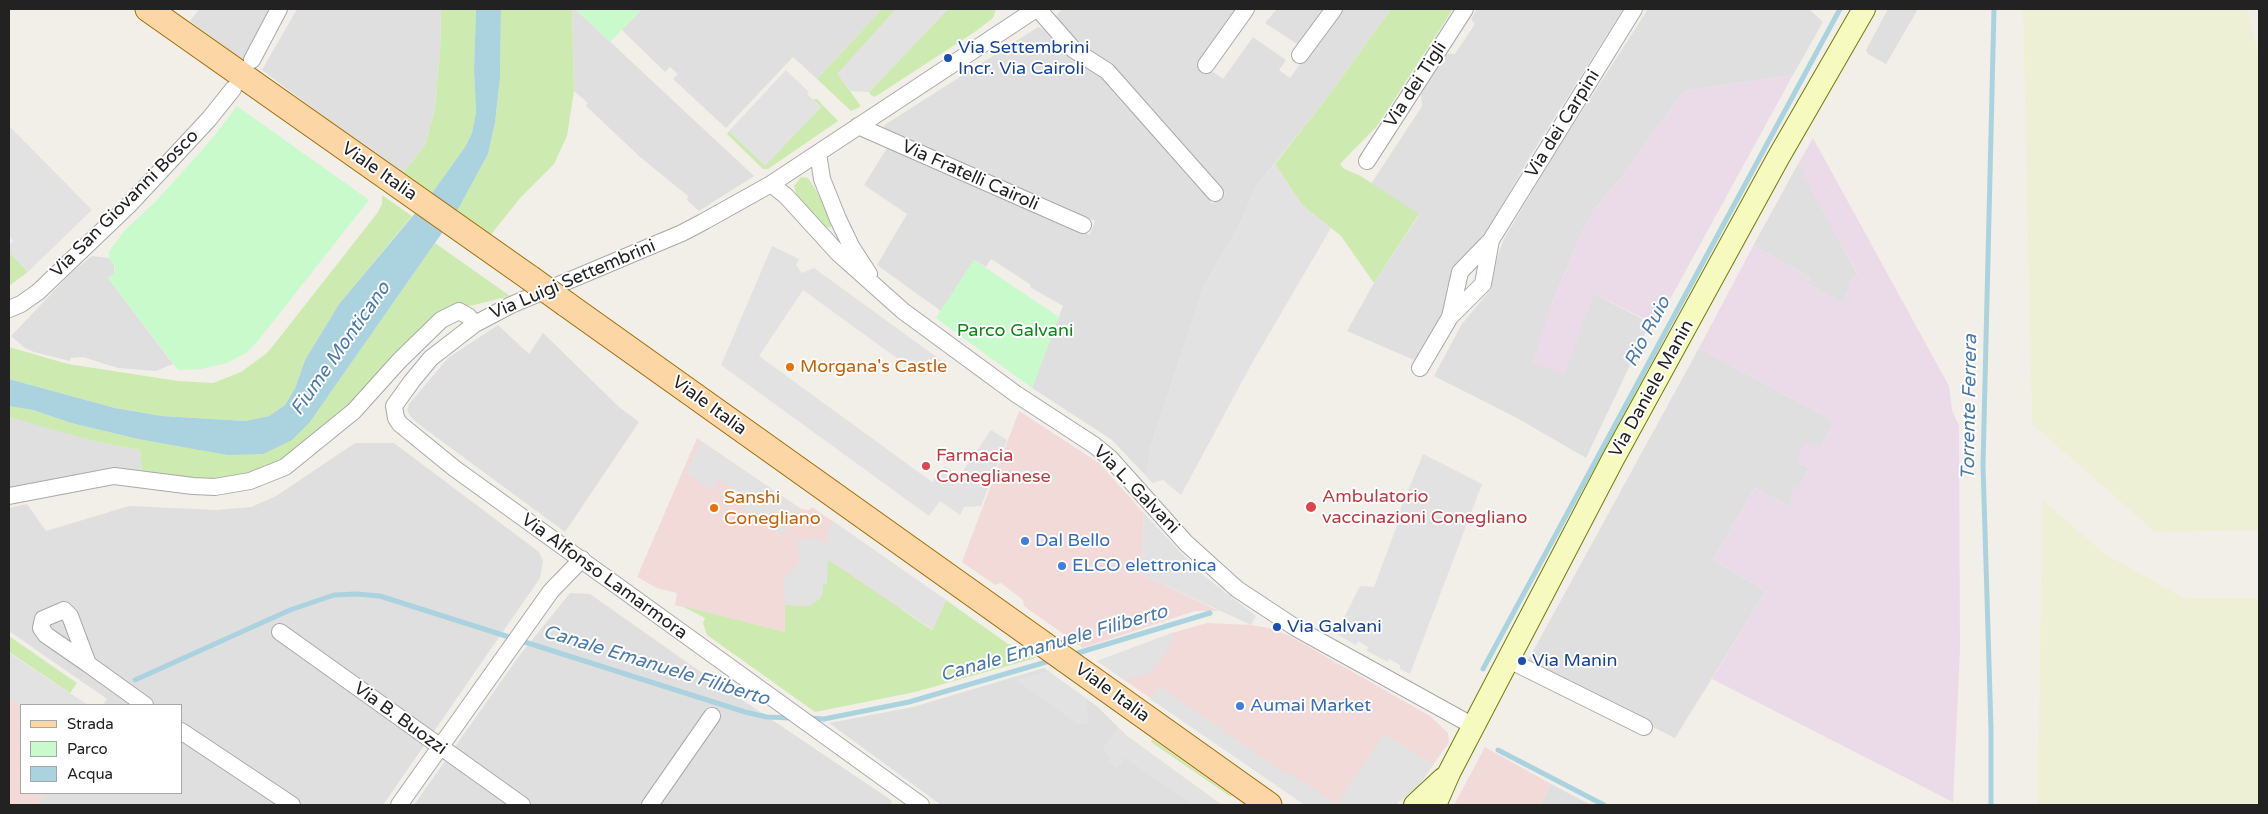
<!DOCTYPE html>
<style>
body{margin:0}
#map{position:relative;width:2268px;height:814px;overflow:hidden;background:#f2efe9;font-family:"Varela Round",sans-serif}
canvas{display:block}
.frame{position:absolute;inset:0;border:10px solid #222;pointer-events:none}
.legend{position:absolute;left:20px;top:704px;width:162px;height:90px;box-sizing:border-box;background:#fff;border:1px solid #a7a7a7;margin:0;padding:6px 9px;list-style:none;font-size:15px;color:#222}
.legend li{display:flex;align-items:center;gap:10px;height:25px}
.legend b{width:25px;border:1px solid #a7a7a7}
</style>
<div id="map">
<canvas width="2268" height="814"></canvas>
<div class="frame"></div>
<ul class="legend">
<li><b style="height:6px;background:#fcd6a4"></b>Strada</li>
<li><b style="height:14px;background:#c8facc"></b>Parco</li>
<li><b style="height:14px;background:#aad3df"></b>Acqua</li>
</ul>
</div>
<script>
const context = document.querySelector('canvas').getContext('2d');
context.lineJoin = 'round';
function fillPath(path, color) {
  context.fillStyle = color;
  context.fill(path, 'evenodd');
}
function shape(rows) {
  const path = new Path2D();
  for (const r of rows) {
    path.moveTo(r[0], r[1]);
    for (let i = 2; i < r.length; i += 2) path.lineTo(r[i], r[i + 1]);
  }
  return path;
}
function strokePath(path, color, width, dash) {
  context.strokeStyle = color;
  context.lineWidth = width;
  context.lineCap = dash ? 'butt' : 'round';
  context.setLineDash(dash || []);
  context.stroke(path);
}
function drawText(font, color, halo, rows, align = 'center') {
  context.font = font + ' "Varela Round",sans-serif';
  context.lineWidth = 4;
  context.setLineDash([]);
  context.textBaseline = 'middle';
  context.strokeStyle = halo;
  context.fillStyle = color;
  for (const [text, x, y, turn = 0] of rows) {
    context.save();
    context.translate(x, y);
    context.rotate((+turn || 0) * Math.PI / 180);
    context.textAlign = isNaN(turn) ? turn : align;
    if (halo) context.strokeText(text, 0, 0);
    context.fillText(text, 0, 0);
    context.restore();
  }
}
fillPath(shape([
 [199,9,271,9,243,60,190,21],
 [297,9,441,9,440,54,435,108,425,145,401,175,262,70],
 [572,9,575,9,754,176,699,211,687,200,688,196,640,157,586,106,588,103,574,91],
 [642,9,882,9,817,79,793,57,726,128,673,79,678,74,670,67,665,72,622,30],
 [1062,9,1237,9,1199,62,1223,79,1253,37,1286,60,1279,70,1290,78,1340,9,1391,9,1329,95,1256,187,1241,222,1204,286,1150,449,1147,477,1112,440,1032,388,1063,306,1030,287,1031,285,991,259,986,267,974,260,941,311,877,265,907,214,864,185,887,148,893,148,1090,235,1095,221,889,132,883,126,1038,27,1043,29,1071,58,1101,75,1208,196,1212,204,1225,193,1110,64,1076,42,1056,20,1057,14],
 [1277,9,1327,9,1300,46,1265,23],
 [1477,9,1623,9,1528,160,1478,247,1444,313,1414,360,1347,331,1374,283,1419,215,1371,184,1422,106,1421,94,1447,54,1455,54,1475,24,1471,19],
 [1648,9,1809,9,1823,22,1793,75,1684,91,1621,178,1595,208,1580,237,1552,304,1586,313,1593,293,1650,323,1586,458,1517,418,1434,376,1462,324,1491,289,1495,263,1504,239,1552,158],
 [1888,9,1918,9,1886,64,1868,54,1866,50],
 [1798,164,1808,170,1803,173,1859,277,1852,277,1844,304,1807,283,1810,277,1753,246],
 [92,256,109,258,114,264,114,273,108,278,173,364,156,371,118,368,83,357,71,358,70,361,34,352,25,348,11,336,71,273],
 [498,325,529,354,543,333,619,407,639,422,565,532,417,423,410,416,407,410,409,404,448,358],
 [1699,348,1834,421,1799,487,1794,487,1790,507,1755,488,1713,560,1766,591,1675,738,1526,664],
 [9,417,35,423,97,442,140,450,142,475,108,468,9,489],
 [355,443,394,443,539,552,543,561,540,578,383,805,37,805,45,793,181,793,181,705,103,705,107,699,9,631,9,508,27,504,46,531,129,506,217,510,251,507,276,496],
 [570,593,590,594,698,670,891,800,892,805,414,805,519,656],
 [1044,668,1098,707,1127,736,1222,805,941,805,829,723,913,707],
 [1551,784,1591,805,1540,805]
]), '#e0dfdf');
fillPath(shape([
 [1019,411,1099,463,1144,513,1141,574,1219,611,1195,611,1083,648,1024,606,1023,600,1001,583,995,585,962,562],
 [697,438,801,509,809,510,812,507,946,600,785,632,675,605,677,593,657,588,637,577],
 [1207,623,1251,625,1269,628,1288,635,1430,716,1448,733,1449,742,1419,785,1395,805,1305,805,1097,661,1172,633],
 [9,656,21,705,21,793,45,793,37,805,9,805],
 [1485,747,1551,784,1540,805,1454,805]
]), '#f2dad9');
fillPath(shape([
 [1793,75,1656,325,1593,293,1565,374,1532,363,1552,304,1580,237,1595,208,1621,178,1684,91],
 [1813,138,1949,386,1952,410,1959,426,1960,650,1953,802,1712,679,1766,591,1713,560,1755,488,1790,507,1794,486,1799,487,1809,469,1796,462,1805,442,1819,448,1834,421,1699,348,1753,246,1810,277,1807,283,1844,304,1852,277,1859,276,1802,173,1807,169,1798,164]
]), '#ebdbe8');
fillPath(shape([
 [2023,9,2247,9,2259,58,2259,530,2155,532,2032,424],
 [2042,500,2107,555,2184,598,2259,599,2259,805,2038,805]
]), '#eef0d5');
fillPath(shape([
 [441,9,476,9,474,70,476,112,472,133,465,147,432,193,401,175,425,145,435,108,440,54],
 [501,9,572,9,574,91,567,136,554,164,521,197,489,237,456,213,488,154,495,123,500,78],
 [882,9,896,9,838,74,860,105,860,107,851,111,817,79],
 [948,9,996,9,993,18,976,31,878,95,874,97,871,95,869,92],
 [1391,9,1453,9,1377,126,1340,164,1344,169,1359,175,1419,214,1374,283,1341,236,1302,205,1275,164,1329,95],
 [813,99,817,99,838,121,768,169,763,169,727,134,729,131,765,165,821,107],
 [801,177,808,178,816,190,831,219,832,225,830,228,824,226,797,196,794,186],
 [382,195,412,216,339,304,305,360,295,388,285,405,269,416,245,421,162,416,115,408,9,379,9,347,68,364,178,381,213,383,241,372,267,353,280,337,378,212,382,204],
 [435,243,510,296,462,308,286,462,221,483,142,475,140,450,97,442,9,417,9,406,13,406,33,410,71,423,138,439,169,444,310,422],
 [9,252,28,272,9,286],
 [827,559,932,630,946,600,1008,644,1020,646,1036,658,915,692,815,712,707,635,703,623,705,618,682,606,785,632,785,605,809,606,823,592,823,584,827,583],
 [9,636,77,683,70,693,9,652],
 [1152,739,1231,795,1231,797,1151,742]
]), '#cdebb0');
fillPath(shape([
 [575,9,642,9,610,42],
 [237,106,369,200,257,342,246,353,227,363,201,369,178,370,108,278,114,273,115,269,114,264,109,258,109,251,125,230,156,201,211,140],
 [974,260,1059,317,1032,388,936,318]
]), '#c8facc');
fillPath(shape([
 [896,9,948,9,869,92,851,91,837,74],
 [786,70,809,92,807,94,821,107,765,166,729,131],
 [9,126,92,210,28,272,9,252,9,245,13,241,9,236],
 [1275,164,1302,205,1331,228,1252,363,1181,495,1163,480,1152,483,1147,477,1150,449,1204,286,1241,222,1256,187],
 [772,246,799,259,796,265,802,273,814,268,942,361,926,368,920,375,803,290,759,356,932,482,944,466,960,475,991,430,1007,440,981,506,964,507,960,515,940,501,929,516,721,365],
 [702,442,801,509,781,535,731,501,733,498,725,493,730,487,720,480,712,490,686,473],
 [1423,454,1482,484,1410,674,1400,669,1400,665,1389,659,1388,662,1367,651,1368,647,1358,641,1356,645,1336,634,1360,586,1374,587,1396,528,1401,508],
 [1144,513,1199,572,1256,616,1251,625,1141,574],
 [833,521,946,600,933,630,828,559,827,584,823,584,823,592,820,599,809,606,785,605,783,578,796,567,799,560,799,550,796,540,817,538,827,544,828,530],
 [1172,633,1174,640,1151,673,1124,680,1097,661],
 [9,653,88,705,21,707,9,698],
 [1048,671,1086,699,1089,724,1077,724,1016,680],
 [1159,686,1287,774,1289,772,1336,804,1384,734,1434,764,1419,785,1395,805,1305,805,1150,699],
 [1118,728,1127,736,1222,805,1193,805,1125,758,1117,769,1107,761,1110,757,1102,749]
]), '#e2e2e2');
fillPath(shape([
 [476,9,501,9,500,78,495,123,488,154,456,213,435,243,310,422,292,440,263,454,228,455,138,439,71,423,33,410,9,406,9,379,115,408,162,416,245,421,269,416,285,405,295,388,305,360,339,304,432,193,465,147,472,133,476,112,474,70]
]), '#aad3df');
strokePath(shape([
 [1071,655,1210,613],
 [1483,669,1840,9],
 [135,680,290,610,334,595,357,594,380,596,745,712,767,717,791,718],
 [809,718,824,719,909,702,1053,660],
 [1498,750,1604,805],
 [1991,805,1991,729,1983,465,1994,9]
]), '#aad3df', 5);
const street = shape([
 [1038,9,1074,50,1107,71,1215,193],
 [1300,55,1334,9],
 [252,60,279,9],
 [1206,65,1246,9],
 [858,126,1083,225],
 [818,153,822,179,838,219,851,246,869,274],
 [1367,161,1465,9],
 [771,184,786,196,838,253,903,311,1016,394,1094,445,1110,458,1186,543,1237,589,1296,628,1475,727],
 [1491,240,1634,9],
 [9,309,21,304,38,292,128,206,209,119,233,89],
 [1420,368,1450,317,1483,284,1491,240,1460,272,1450,317],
 [9,496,114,476,193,486,215,487,250,481,285,467,354,411,399,361,441,320,459,311,468,316,475,324],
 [64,610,70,616,88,664,46,635,41,628,43,619,64,610],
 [280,632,522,805],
 [1509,660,1644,727],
 [88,664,145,705],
 [181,731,292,805],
 [399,805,551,591,582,559],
 [650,805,712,716],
 [921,805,454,468,400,424,396,418,394,406,412,381,431,358,475,324,511,305,682,233,703,222,771,184,1036,9]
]);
const secondary = shape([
 [1415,805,1443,779],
 [1435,805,1449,773,1613,459,1778,158,1864,9]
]);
const primary = shape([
 [148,9,530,278],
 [566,304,1269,805]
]);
strokePath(street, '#a9a9a9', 18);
strokePath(secondary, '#707d05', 24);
strokePath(primary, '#a06b00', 27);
strokePath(street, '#fff', 16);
strokePath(secondary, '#f7fabf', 22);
strokePath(primary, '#fcd6a4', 25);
const primaryBridge = shape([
 [530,278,566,304]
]);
strokePath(primaryBridge, '#a06b00', 27, []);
strokePath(primaryBridge, '#fcd6a4', 25);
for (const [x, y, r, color] of [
 [948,58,5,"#1a4fb4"],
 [790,367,5,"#e8710a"],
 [926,466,5,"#e0444e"],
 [1311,507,6,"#e0444e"],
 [714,508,5,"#e8710a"],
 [1025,541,5,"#3f7fe0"],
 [1062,566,5,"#3f7fe0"],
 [1277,627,5,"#1a4fb4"],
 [1522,661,5,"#1a4fb4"],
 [1240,706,5,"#3f7fe0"]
]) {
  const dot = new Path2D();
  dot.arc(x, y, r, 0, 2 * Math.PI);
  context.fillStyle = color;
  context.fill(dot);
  strokePath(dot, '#fff', 2);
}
drawText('18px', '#164399', '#fff', [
 ["Via Settembrini",958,48],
 ["Incr. Via Cairoli",958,69],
 ["Via Galvani",1287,627],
 ["Via Manin",1532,661]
], 'left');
drawText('18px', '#222', '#fff', [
 ["Via dei Tigli",1416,85,-57],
 ["Via dei Carpini",1563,124,-58],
 ["Viale Italia",379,172,35],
 ["Via Fratelli Cairoli",970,176,24],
 ["Via San Giovanni Bosco",125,204,-45],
 ["Via Luigi Settembrini",573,280,-23],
 ["Via Daniele Manin",1652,389,-61],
 ["Viale Italia",709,406,36],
 ["Via L. Galvani",1136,490,46],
 ["Via Alfonso Lamarmora",604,577,36],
 ["Viale Italia",1112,693,36],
 ["Via B. Buozzi",400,719,36]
]);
drawText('18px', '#0c8416', '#fff', [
 ["Parco Galvani",1015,331]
]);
drawText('18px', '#c56008', '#fff', [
 ["Morgana's Castle",800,367],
 ["Sanshi",724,498],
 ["Conegliano",724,519]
], 'left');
drawText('18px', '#be3a42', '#fff', [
 ["Farmacia",936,456],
 ["Coneglianese",936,477],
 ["Ambulatorio",1322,497],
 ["vaccinazioni Conegliano",1322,518]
], 'left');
drawText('18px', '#366cbe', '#fff', [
 ["Dal Bello",1035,541],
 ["ELCO elettronica",1072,566],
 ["Aumai Market",1250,706]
], 'left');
drawText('italic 19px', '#4a7aab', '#fff', [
 ["Rio Ruio",1648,332,-62],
 ["Fiume Monticano",341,349,-55],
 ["Torrente Ferrera",1970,407,-89],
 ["Canale Emanuele Filiberto",1054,644,-16],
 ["Canale Emanuele Filiberto",656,666,17]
]);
</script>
